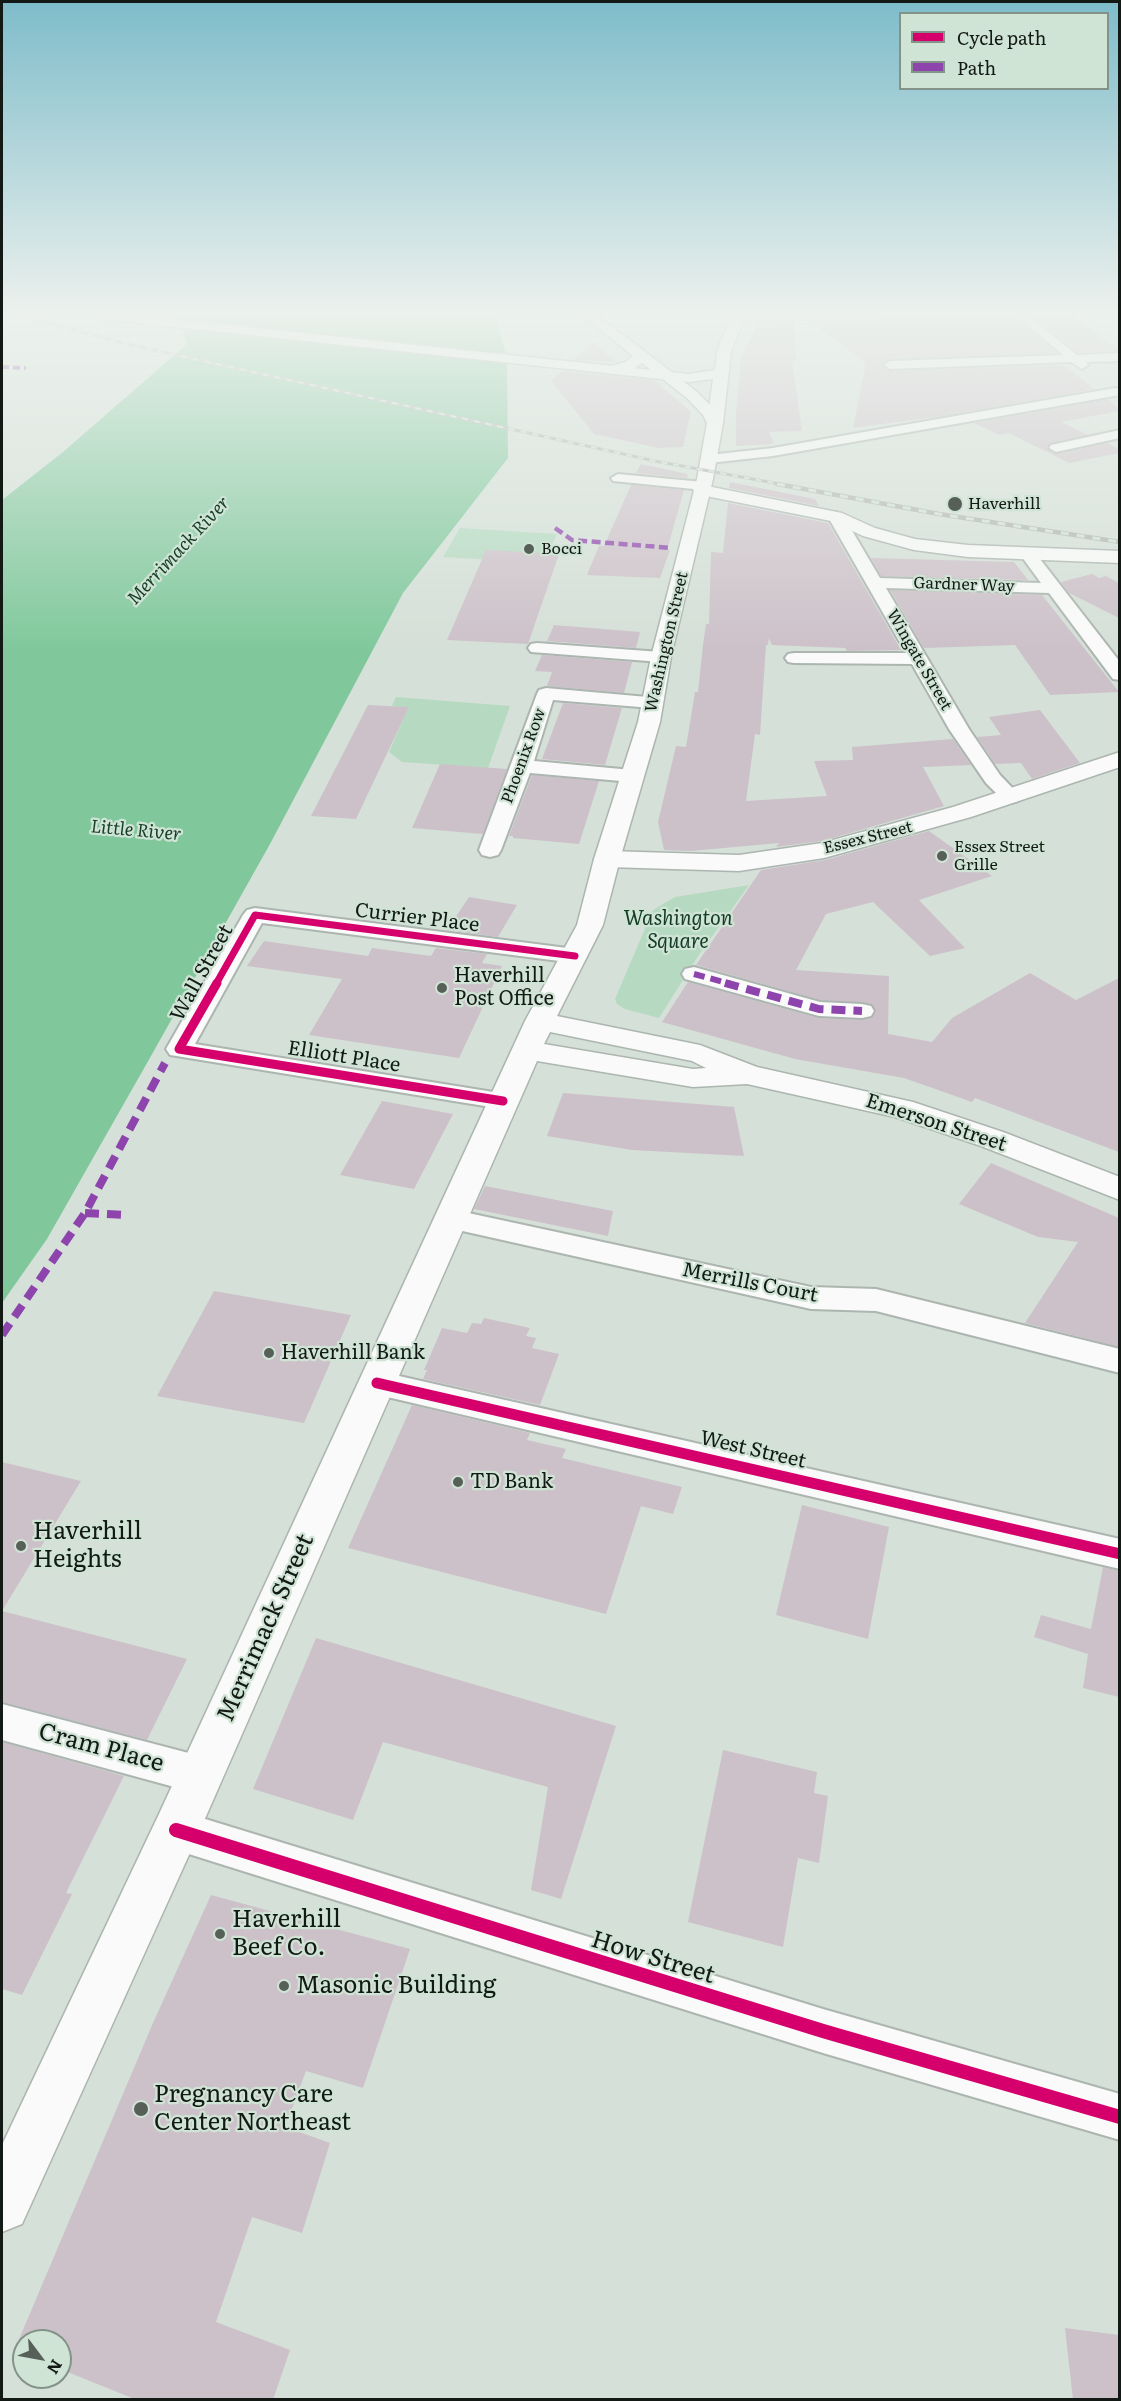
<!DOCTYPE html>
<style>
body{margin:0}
#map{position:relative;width:1121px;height:2401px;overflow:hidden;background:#d5e0d8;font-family:Literata,serif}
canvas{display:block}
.frame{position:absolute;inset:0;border:3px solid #131a15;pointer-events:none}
.legend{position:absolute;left:899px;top:12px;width:210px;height:78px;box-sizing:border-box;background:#d0e4d6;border:2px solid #849389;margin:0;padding:8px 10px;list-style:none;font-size:18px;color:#131a15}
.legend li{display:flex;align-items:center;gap:12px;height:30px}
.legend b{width:30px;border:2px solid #849389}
.north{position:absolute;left:12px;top:2329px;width:60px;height:60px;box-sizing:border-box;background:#d0e4d6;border:2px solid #849389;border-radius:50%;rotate:122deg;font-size:16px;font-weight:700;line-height:24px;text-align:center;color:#131a15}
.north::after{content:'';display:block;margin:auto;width:21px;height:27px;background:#575f59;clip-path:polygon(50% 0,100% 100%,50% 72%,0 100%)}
</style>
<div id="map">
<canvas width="1121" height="2401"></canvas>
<div class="frame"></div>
<ul class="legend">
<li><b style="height:8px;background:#d6006c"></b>Cycle path</li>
<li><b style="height:8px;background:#8e44ad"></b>Path</li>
</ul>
<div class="north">N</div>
</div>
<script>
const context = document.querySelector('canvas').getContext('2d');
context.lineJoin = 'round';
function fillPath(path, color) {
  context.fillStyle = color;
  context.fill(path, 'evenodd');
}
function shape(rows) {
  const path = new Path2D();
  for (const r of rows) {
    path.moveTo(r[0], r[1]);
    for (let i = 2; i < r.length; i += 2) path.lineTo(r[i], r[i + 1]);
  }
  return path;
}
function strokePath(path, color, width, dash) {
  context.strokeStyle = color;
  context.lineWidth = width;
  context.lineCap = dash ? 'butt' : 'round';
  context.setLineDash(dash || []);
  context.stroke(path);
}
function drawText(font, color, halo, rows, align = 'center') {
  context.font = font + ' Literata,serif';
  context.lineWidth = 4.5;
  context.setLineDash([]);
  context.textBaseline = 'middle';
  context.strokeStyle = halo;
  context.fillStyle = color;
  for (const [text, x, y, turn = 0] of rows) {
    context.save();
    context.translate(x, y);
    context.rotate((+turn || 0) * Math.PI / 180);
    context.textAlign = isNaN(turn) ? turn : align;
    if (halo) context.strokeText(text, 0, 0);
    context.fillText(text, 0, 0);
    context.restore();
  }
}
fillPath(shape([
 [460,528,557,534,544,563,443,557],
 [396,697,510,706,488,768,402,762,389,752,408,708,392,706],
 [749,885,698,956,659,1018,625,1009,617,1004,615,999,653,910,675,897]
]), '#b5dac1');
fillPath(shape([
 [178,315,495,315,507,358,508,458,403,593,270,844,151,1056,47,1239,2,1303,2,500,63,452,187,344]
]), '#80c89c');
fillPath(shape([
 [1071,315,1119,349,1119,351,1078,353,1032,316],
 [1014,316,1057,353,890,359,882,366,890,371,1063,365,1095,389,944,416,853,428,866,363,810,321,903,317],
 [794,321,796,361,792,361,802,431,769,432,774,444,736,446,736,413,741,358,758,322],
 [593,342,616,362,574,360],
 [562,371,654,380,691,412,683,447,659,448,594,434,551,381],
 [1108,399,1119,409,1119,411,1061,422,1088,435,1051,443,1047,449,1056,454,1107,443,1119,449,1119,453,1069,463,1009,433,999,435,974,423],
 [641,464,688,474,687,478,636,473],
 [730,482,815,499,819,506,729,488],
 [631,485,684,490,667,550,670,550,660,578,587,575,599,546,604,546],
 [728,503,828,523,901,650,847,651,845,648,772,645,769,638,768,645,766,645,760,735,755,734,746,801,827,796,814,761,853,760,852,747,953,739,971,765,923,767,944,806,822,841,776,847,779,843,691,851,664,850,658,822,676,746,686,747,695,692,698,692,703,645,706,624,709,624,711,552,723,553],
 [486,550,559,554,528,644,447,640],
 [871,558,1014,562,1028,580,881,576],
 [1092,574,1099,578,1106,576,1119,583,1119,618,1069,593,1061,582],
 [890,590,1042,595,1119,692,1050,695,1015,645,924,648],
 [554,625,640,632,636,648,547,641],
 [542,655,632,662,624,693,547,686,552,672,535,671],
 [563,703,622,708,605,765,542,759],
 [368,705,409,707,356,819,311,816],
 [1040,710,1080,763,1032,779,1021,763,995,764,977,737,1001,735,989,717],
 [440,764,507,769,483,834,412,828],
 [532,775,599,781,579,844,513,838,513,836,509,836],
 [929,831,992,876,919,900,965,948,930,956,873,902,826,914,796,970,889,976,888,1034,932,1042,952,1018,1030,973,1076,1000,1119,978,1119,1152,975,1098,972,1102,904,1078,795,1059,662,1022,688,982,818,1018,862,1020,871,1018,876,1012,871,1004,820,1000,696,965,761,870,825,860],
 [469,897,517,905,498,937,447,930],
 [264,941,368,956,372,948,431,956,436,948,487,954,482,963,502,966,459,1058,309,1035,342,979,247,966],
 [563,1093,734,1107,744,1156,632,1150,547,1136],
 [382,1101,453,1114,414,1189,340,1175],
 [991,1163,1119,1218,1119,1347,1025,1323,1078,1242,1038,1237,959,1204],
 [485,1186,613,1211,608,1236,474,1209],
 [214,1291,351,1315,304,1423,157,1396],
 [484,1318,530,1328,526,1336,536,1338,532,1348,559,1354,540,1405,423,1379,427,1370,424,1370,442,1328,467,1333,472,1323,481,1324],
 [412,1405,530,1433,527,1440,566,1449,562,1458,682,1487,673,1514,641,1506,606,1614,348,1548],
 [2,1462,81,1481,2,1611],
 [802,1505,889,1527,868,1639,776,1615],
 [1103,1567,1119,1571,1119,1697,1083,1688,1088,1654,1034,1637,1041,1615,1091,1629],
 [2,1611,187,1659,147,1740,2,1702],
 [316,1638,616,1726,561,1899,531,1890,548,1787,383,1742,353,1820,253,1789],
 [2,1742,124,1776,66,1893,72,1894,22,1995,2,1989],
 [723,1750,817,1772,814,1793,828,1796,819,1863,798,1858,783,1947,688,1922],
 [211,1895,410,1949,363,2088,306,2071,285,2127,330,2143,302,2233,252,2217,216,2322,290,2350,273,2400,137,2400,60,2369,60,2341,24,2341,24,2355,14,2351,153,2023],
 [1065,2328,1119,2335,1119,2400,1073,2400]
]), '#cdc1c9');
const street = shape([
 [737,315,843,315,837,318,733,320,731,318,737,315],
 [1016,315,1027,315,1077,355,1120,353,1120,361,1086,362,1088,365,1082,369,1071,362,890,369,884,365,890,361,1063,355,1016,315],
 [1115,388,1120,389,1120,395,773,456,709,463,702,459,709,455,773,448,1115,388],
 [1120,430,1120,438,1056,452,1049,448,1051,445,1120,430],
 [618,474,703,482,710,486,703,490,613,481,611,478,618,474],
 [836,512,844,517,880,578,1041,583,1019,553,1027,548,1033,550,1120,662,1120,680,1113,679,1049,593,886,588,969,729,1000,775,1021,797,1018,801,1011,803,1004,801,986,783,949,729,912,664,794,663,788,662,785,658,788,654,794,653,906,653,828,517,836,512],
 [537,643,661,652,667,653,670,657,667,661,661,662,531,652,528,648,531,644,537,643],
 [546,688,659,698,661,702,659,706,652,708,553,700,534,761,632,770,639,772,642,776,639,780,632,782,530,773,501,850,498,855,490,857,482,855,479,850,537,694,539,690,546,688],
 [255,908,575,949,583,951,587,956,583,961,575,963,262,923,195,1044,512,1095,516,1101,512,1107,503,1109,170,1055,166,1049,243,915,247,910,255,908],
 [694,967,820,1002,862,1004,871,1006,874,1011,871,1016,862,1018,819,1016,685,979,682,974,685,969,694,967],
 [450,1209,811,1287,876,1289,1120,1349,1120,1373,876,1311,811,1309,440,1226,436,1219,440,1212,450,1209],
 [377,1371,1120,1539,1120,1569,366,1392,361,1383,366,1374,377,1371],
 [2,1704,200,1756,214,1762,220,1775,214,1788,200,1794,2,1740,2,1704],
 [176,1810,823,2009,1120,2094,1120,2140,823,2053,176,1850,162,1844,156,1830,162,1816,176,1810]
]);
const secondary = shape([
 [93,315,133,315,689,374,715,370,717,352,731,315,745,315,731,352,723,423,715,428,707,423,713,379,689,382,100,319,93,315],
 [702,485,842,513,875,528,915,539,968,545,1120,551,1120,563,968,557,914,550,863,536,831,521,696,494,693,490,696,486,702,485],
 [1120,752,1120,767,971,817,824,858,739,871,607,867,598,864,594,859,598,854,607,851,739,855,822,843,953,807,1120,752]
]);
const primary = shape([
 [582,315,596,315,647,353,697,392,715,410,723,423,713,479,671,657,660,722,620,859,603,925,557,1016,700,1045,757,1067,913,1102,1003,1132,1120,1177,1120,1200,981,1146,895,1117,747,1084,693,1087,537,1061,193,1846,22,2224,2,2232,2,2145,159,1814,525,1021,577,925,594,859,638,722,651,657,697,479,707,423,703,415,687,398,642,363,635,368,612,374,607,373,605,370,607,367,625,362,633,356,582,315],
 [550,1032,692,1061,706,1068,693,1069,544,1044,550,1032]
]);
strokePath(street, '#acb5af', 4);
strokePath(secondary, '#acb5af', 3);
strokePath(primary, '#acb5af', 3);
fillPath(street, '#f9faf9');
fillPath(secondary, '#f9faf9');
fillPath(primary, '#f9faf9');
const railFar1 = shape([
 [18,315,131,345,655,461,785,485]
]);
const rail = shape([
 [777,484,939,514,1120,542]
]);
strokePath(railFar1, '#b0b4b2', 3);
strokePath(rail, '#b0b4b2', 4.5);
strokePath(railFar1, '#d0e4d6', 2, [6]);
strokePath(rail, '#d0e4d6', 3, [8]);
strokePath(shape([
 [2,367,26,368]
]), '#8e44ad', 4, [7, 4]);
strokePath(shape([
 [555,528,572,540,672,548]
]), '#8e44ad', 4.5, [9, 4.5]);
strokePath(shape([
 [694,974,731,984]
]), '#8e44ad', 6, [11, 6]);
strokePath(shape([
 [725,983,819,1009,862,1011],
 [85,1213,128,1215],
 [2,1335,85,1213,165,1063]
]), '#8e44ad', 8, [14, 8]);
strokePath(shape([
 [216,984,255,915,575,956]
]), '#d6006c', 7);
strokePath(shape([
 [217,983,179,1049,503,1101]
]), '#d6006c', 9);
strokePath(shape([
 [377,1383,1120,1554]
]), '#d6006c', 11);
strokePath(shape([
 [176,1830,823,2031,1120,2117]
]), '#d6006c', 14);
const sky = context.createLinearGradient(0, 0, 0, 651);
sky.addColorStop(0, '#7ebcca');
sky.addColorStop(0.48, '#ecf1ed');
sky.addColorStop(1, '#ecf1ed00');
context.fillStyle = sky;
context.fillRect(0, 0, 1121, 651);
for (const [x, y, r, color] of [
 [955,504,8,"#575f59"],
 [529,549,6,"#575f59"],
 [942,856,6,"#575f59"],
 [442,988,6,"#575f59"],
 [269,1353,6,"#575f59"],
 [458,1482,6,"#575f59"],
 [21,1546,6,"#575f59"],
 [220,1934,6,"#575f59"],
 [284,1986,6,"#575f59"],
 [141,2109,8,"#575f59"]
]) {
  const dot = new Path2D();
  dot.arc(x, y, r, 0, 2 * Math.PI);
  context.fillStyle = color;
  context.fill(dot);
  strokePath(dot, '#d0e4d6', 2);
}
drawText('16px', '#131a15', '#d0e4d6', [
 ["Haverhill",968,504],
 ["Bocci",541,549],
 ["Essex Street",954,847],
 ["Grille",954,865]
], 'left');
drawText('16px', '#131a15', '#d0e4d6', [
 ["Gardner Way",964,585,2],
 ["Washington Street",667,642,-77],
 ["Wingate Street",919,660,60],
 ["Phoenix Row",524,756,-70],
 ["Essex Street",868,838,-14]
]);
drawText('italic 18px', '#153e26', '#d0e4d6', [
 ["Merrimack River",179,551,-47],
 ["Little River",136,831,5]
]);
drawText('20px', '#131a15', '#d0e4d6', [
 ["Currier Place",417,918,7],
 ["Wall Street",202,973,-61],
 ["Elliott Place",344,1057,9],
 ["Emerson Street",936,1123,18],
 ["Merrills Court",750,1283,11],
 ["West Street",753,1450,13]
]);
drawText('italic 20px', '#133c24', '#d0e4d6', [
 ["Washington",678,919],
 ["Square",678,942]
]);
drawText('20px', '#131a15', '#d0e4d6', [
 ["Haverhill",454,976],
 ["Post Office",454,999],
 ["Haverhill Bank",281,1353],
 ["TD Bank",470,1482]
], 'left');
drawText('24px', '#131a15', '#d0e4d6', [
 ["Haverhill",33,1532],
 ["Heights",33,1560],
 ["Haverhill",232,1920],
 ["Beef Co.",232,1948],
 ["Masonic Building",296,1986],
 ["Pregnancy Care",154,2095],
 ["Center Northeast",154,2123]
], 'left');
drawText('24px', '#131a15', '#d0e4d6', [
 ["Merrimack Street",266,1628,-66],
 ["Cram Place",101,1748,15],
 ["How Street",653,1958,17]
]);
</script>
